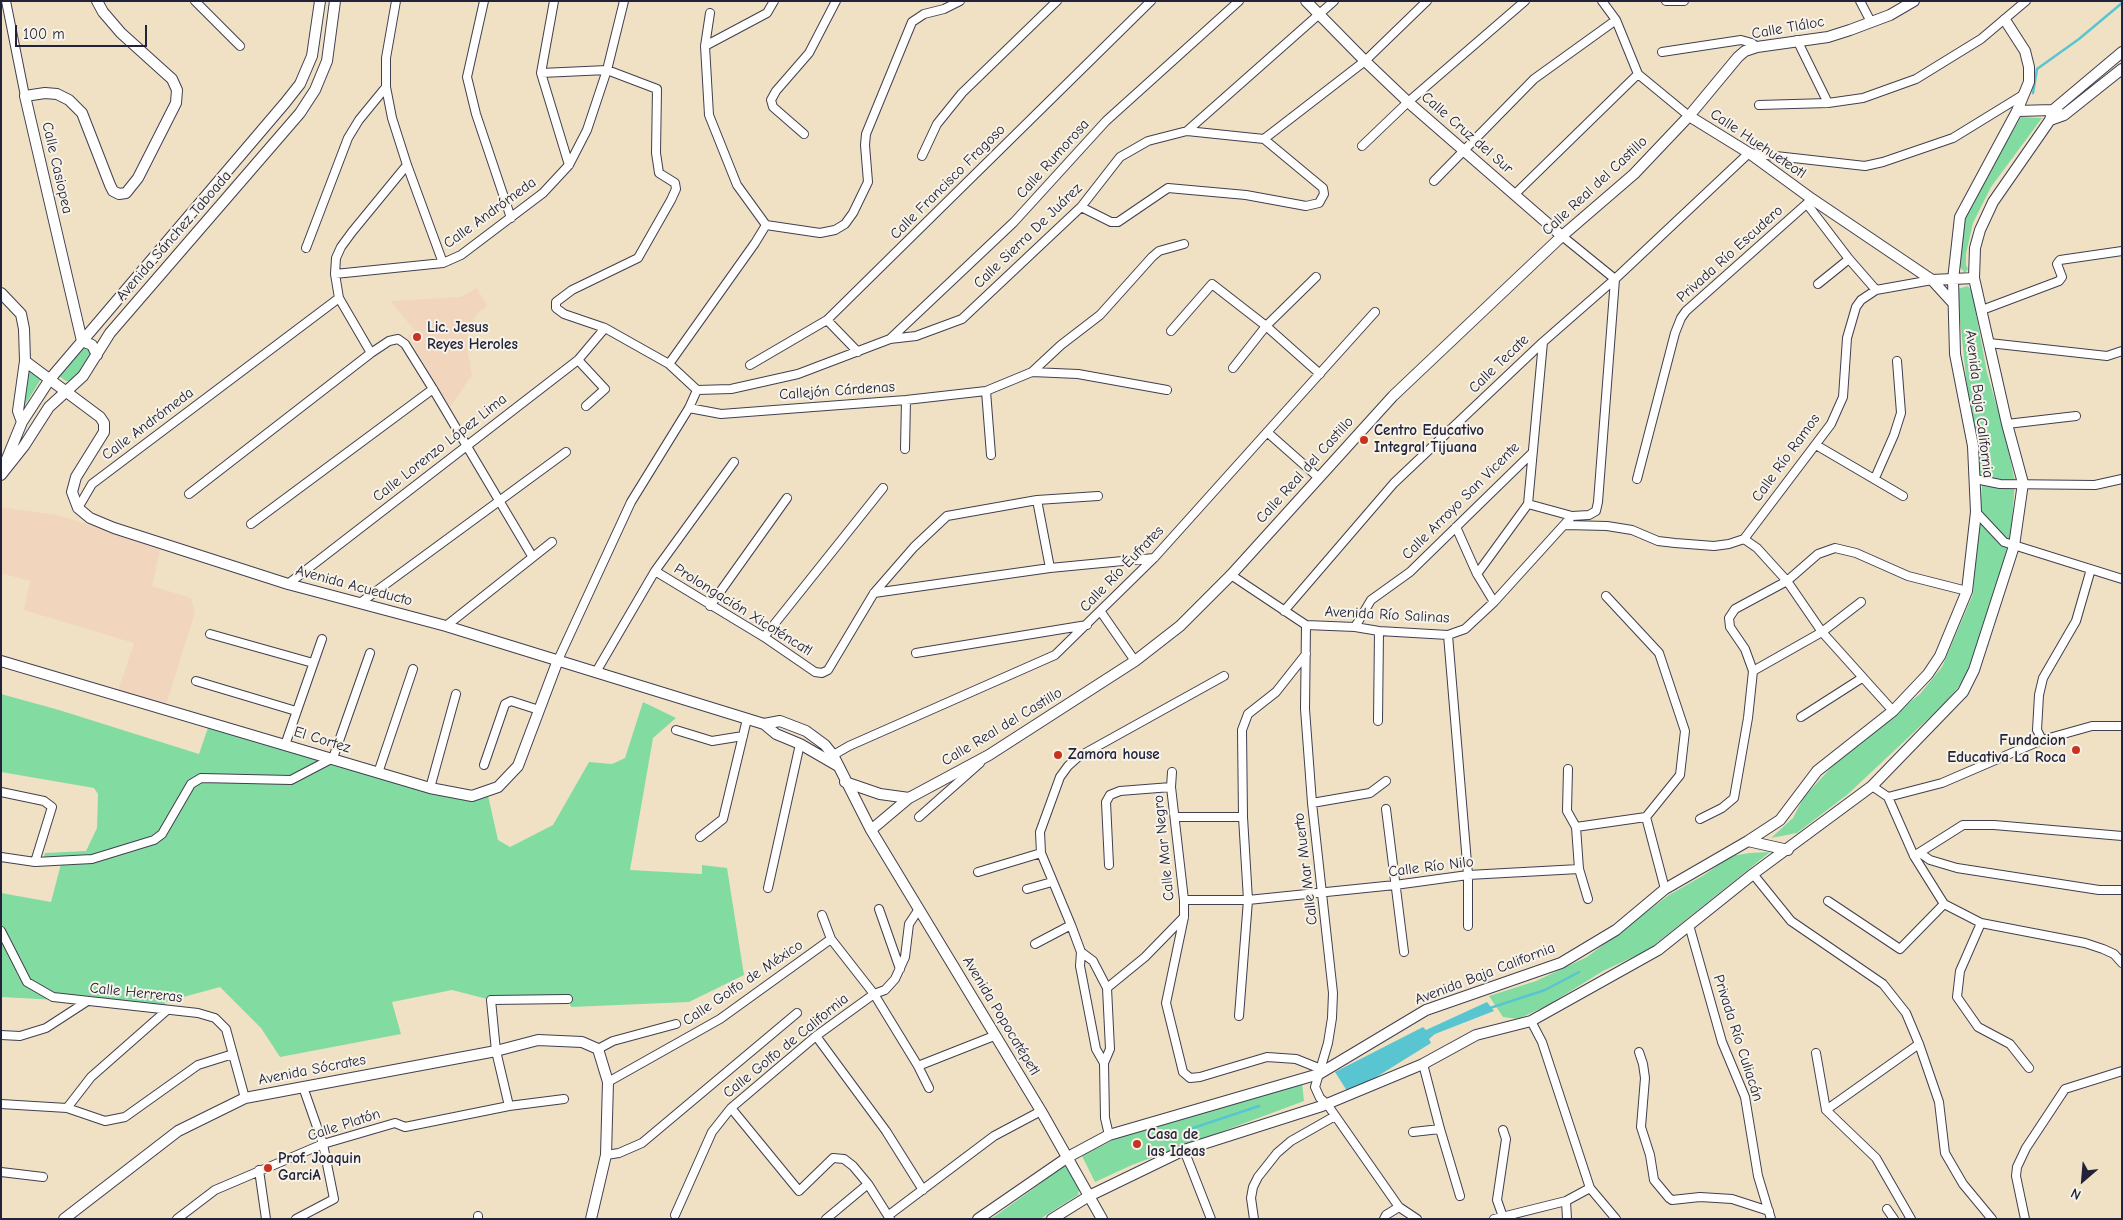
<!DOCTYPE html>
<meta charset="utf-8">
<style>
body{margin:0}
#map{position:relative;width:2123px;height:1220px;overflow:hidden;background:#f0e1c4;font-family:"Comic Neue",sans-serif}
canvas{display:block}
.frame{position:absolute;inset:0;border:2px solid #22223b;pointer-events:none}
.north{position:absolute;left:2058px;top:1155px;width:50px;height:50px;-webkit-text-stroke:4px #f7f3e8;paint-order:stroke;rotate:207deg;font-size:14px;font-weight:700;line-height:20px;text-align:center;color:#22223b}
.north::after{content:'';display:block;margin:auto;width:18px;height:22px;background:#22223b;clip-path:polygon(50% 0,100% 100%,50% 72%,0 100%)}
.scale{position:absolute;left:15px;top:25px;width:132px;height:22px;box-sizing:border-box;border:2px solid #22223b;border-top:0;padding-left:6px;font-size:15px;line-height:18px;white-space:nowrap;color:#22223b;-webkit-text-stroke:4px #f7f3e8;paint-order:stroke}
</style>
<div id="map">
<canvas width="2123" height="1220"></canvas>
<div class="frame"></div>
<div class="north">N</div>
<div class="scale">100 m</div>
</div>
<script>
const context = document.querySelector('canvas').getContext('2d');
context.lineJoin = 'round';
function fillPath(path, color) {
  context.fillStyle = color;
  context.fill(path, 'evenodd');
}
function shape(rows) {
  const path = new Path2D();
  for (const r of rows) {
    path.moveTo(r[0], r[1]);
    for (let i = 2; i < r.length; i += 2) path.lineTo(r[i], r[i + 1]);
  }
  return path;
}
function strokePath(path, color, width, dash) {
  context.strokeStyle = color;
  context.lineWidth = width;
  context.lineCap = dash ? 'butt' : 'round';
  context.setLineDash(dash || []);
  context.stroke(path);
}
function drawText(font, color, halo, rows, align = 'center') {
  context.font = font + ' "Comic Neue",sans-serif';
  context.lineWidth = 4;
  context.setLineDash([]);
  context.textBaseline = 'middle';
  context.strokeStyle = halo;
  context.fillStyle = color;
  for (const [text, x, y, turn = 0] of rows) {
    context.save();
    context.translate(x, y);
    context.rotate((+turn || 0) * Math.PI / 180);
    context.textAlign = isNaN(turn) ? turn : align;
    if (halo) context.strokeText(text, 0, 0);
    context.fillText(text, 0, 0);
    context.restore();
  }
}
fillPath(shape([
 [477,288,487,306,477,314,468,332,467,346,472,375,450,407,408,336,414,330,391,301,460,297],
 [1,507,62,516,160,550,152,586,191,598,195,612,166,705,118,691,134,643,24,610,30,581,1,573]
]), '#f1d5bd');
fillPath(shape([
 [2021,117,2042,118,1991,187,1973,223,1966,254,1966,265,1968,269,1965,273,1958,265,1964,214],
 [1968,286,1972,291,1987,373,2005,434,2015,482,2011,533,1997,587,1965,679,1944,704,1848,794,1797,833,1771,838,1793,818,1804,797,1839,759,1920,694,1942,667,1973,594,1982,487,1966,378,1957,289],
 [84,345,92,353,89,364,71,381,66,381,59,376],
 [29,371,41,379,22,410],
 [1,694,59,710,199,754,210,722,471,796,487,791,498,840,510,847,553,825,589,762,612,764,625,758,643,702,676,718,653,738,630,870,702,874,702,865,727,868,744,975,689,1002,571,1007,568,999,491,1000,452,990,392,1002,401,1034,280,1057,261,1028,220,987,165,1002,166,1011,75,1001,1,997,1,893,51,902,62,860,43,861,45,853,86,851,97,828,98,794,94,788,1,772],
 [1770,852,1648,950,1603,971,1548,1005,1518,1019,1503,1017,1489,996,1536,981,1587,957,1669,895,1704,875,1731,856,1750,853],
 [1302,1083,1304,1101,1132,1165,1095,1182,1082,1156,1115,1139],
 [1062,1166,1068,1167,1080,1186,1078,1195,1040,1219,991,1219,1033,1189]
]), '#82dca2');
fillPath(shape([
 [1487,1002,1494,1011,1435,1034,1429,1039,1431,1043,1349,1094,1335,1072,1423,1027,1426,1030]
]), '#59c5d1');
strokePath(shape([
 [2033,93,2037,69,2079,39,2122,3],
 [1490,1008,1545,990,1579,972],
 [1190,1129,1259,1106]
]), '#59c5d1', 2.5);
const street = shape([
 [6,1,25,96],
 [195,1,240,46],
 [396,1,386,58,386,87,392,118,407,165,443,263],
 [484,1,467,77,476,114,511,218],
 [554,1,541,73,569,165],
 [1602,1,1616,20,1638,74,1689,116],
 [1666,1,1684,1],
 [1860,1,1871,22],
 [710,13,705,46,709,115,737,185,766,225],
 [1797,40,1828,103],
 [705,46,767,13,774,1],
 [1662,52,1741,40,1752,43,1757,47],
 [541,73,607,70,657,89,656,153,659,173,675,183,676,189,671,200,638,258,572,290,556,302,556,308,564,314,605,328,669,364,697,390,689,408,631,502,558,660],
 [1759,105,1828,103,1863,98,1916,79,1981,39,2026,1],
 [804,134,773,107,771,100,776,91,809,53,836,1],
 [1264,139,1365,61,1427,1],
 [1362,146,1408,102,1525,1],
 [922,156,937,124,962,93,1057,1],
 [1434,181,1534,79,1616,20],
 [1514,195,1638,74],
 [1807,204,1849,259,1876,290],
 [1081,207,1111,222,1118,222,1168,188,1246,195,1306,206,1319,203,1324,194,1323,188,1264,139,1187,131],
 [766,225,820,233,835,230,845,224,853,213,868,182,865,145,866,134,912,22,924,14,944,9,960,1],
 [306,248,348,138,359,120,386,87],
 [335,274,443,263,461,255,543,193,569,165,587,130,607,70,624,1],
 [1818,284,1849,259],
 [1982,310,2059,281,2062,277,2057,264,2060,260,2122,251],
 [827,320,858,352],
 [1171,331,1212,284,1266,326,1320,374],
 [890,339,1014,222,1106,121,1239,1],
 [1989,343,2107,356,2122,351],
 [371,353,339,298,335,274,336,258,341,247,352,232,407,165],
 [578,360,605,389,586,406],
 [669,364,755,243,766,225],
 [750,365,827,320,1151,1],
 [1233,368,1266,326,1316,277],
 [1032,372,1061,345,1100,315,1152,257,1159,251,1184,244],
 [697,390,731,389,798,374,890,339,916,336,962,319,1081,207,1120,157,1148,141,1187,131,1334,1],
 [986,391,991,455],
 [689,408,721,414,906,400,986,391,1032,372,1078,374,1167,390],
 [2007,424,2076,416],
 [1267,432,1319,478],
 [1816,445,1903,496],
 [905,449,906,400],
 [1875,478,1894,435,1901,413,1897,361],
 [1637,479,1675,333,1681,318,1686,311,1812,199],
 [1975,479,2000,484,2095,485,2122,479],
 [189,494,371,353,389,341,398,339,405,344,433,389,532,556],
 [1037,500,1050,568],
 [1528,504,1543,342],
 [1528,504,1572,516],
 [78,508,92,484,339,298],
 [1976,512,2004,542,2122,579],
 [251,524,433,389],
 [1565,525,1607,526,1632,530,1658,541,1675,543,1714,546,1729,544,1744,539,1757,548,1787,581,1822,632,1893,711],
 [1456,527,1477,574,1494,602],
 [1744,539,1831,424,1843,397,1847,338,1856,307,1861,300,1876,290,1932,280],
 [655,571,764,637,815,672,822,673,828,670,874,593,914,547,947,516,1037,500,1098,496],
 [1477,574,1528,504],
 [1231,575,1306,625,1355,627,1379,631,1448,635,1465,629,1494,602,1572,516,1589,515,1596,511,1598,502,1615,279,1562,236],
 [288,584,578,360,605,328],
 [874,593,1050,568,1154,558],
 [1606,596,1659,653,1685,731,1680,775,1646,817],
 [360,603,566,452],
 [710,606,787,498],
 [1284,611,1394,483,1543,342,1615,279,1749,153,1865,166,1883,162,1953,138,2023,95],
 [1101,612,1135,661],
 [1306,625,1305,709,1312,803,1333,993,1332,1018,1328,1043,1315,1087,1320,1098,1327,1104,1399,1207,1417,1219],
 [446,626,552,542],
 [1355,627,1371,600,1410,572,1532,453],
 [210,634,313,663],
 [1448,635,1468,875,1468,926],
 [764,637,883,488],
 [916,653,1087,625],
 [1753,671,1822,632,1861,602],
 [596,672,655,571,734,462],
 [196,681,296,711],
 [1801,717,1862,678],
 [1378,721,1379,631],
 [676,730,712,741,743,736],
 [2042,740,2037,730,2039,695,2043,678,2076,621,2091,569],
 [285,745,322,639],
 [830,757,849,746,1055,655,1154,558,1375,312],
 [484,765,505,704,511,701,539,710],
 [1172,772,1171,787,1184,900,1184,917,1166,1003,1183,1072,1190,1078,1200,1077,1267,1057,1296,1059,1321,1069],
 [378,773,413,669],
 [1872,786,1888,797,1914,856,1944,904,1981,923,2085,943,2103,949,2114,954,2122,963],
 [430,788,456,694],
 [1,792,44,801,52,807,35,862],
 [1888,797,1942,783,2042,740,2092,726,2122,726],
 [1312,803,1370,793,1386,781],
 [1386,809,1404,952],
 [919,817,980,763],
 [1175,817,1243,817],
 [1646,817,1665,889],
 [1700,819,1722,808,1734,798,1748,718,1753,671,1745,649,1730,627,1729,618,1735,609,1787,581,1818,554,1835,548,1856,553,1908,576,1967,591],
 [1576,827,1646,817],
 [700,837,723,819,747,719],
 [1920,853,1930,860,1957,868,2099,890,2122,890],
 [1914,856,1963,825,1994,825,2122,836],
 [1,857,35,862,92,859,154,840,162,834,191,784,201,778,291,780,333,758,370,653],
 [1109,865,1106,802,1110,795,1120,791,1171,787],
 [1579,869,1588,899],
 [978,872,1041,853],
 [1753,874,1791,921,1883,984,1906,1013,1919,1044,1939,1102,1945,1153,1963,1184,1992,1219],
 [768,888,800,744],
 [1027,889,1052,882],
 [1184,900,1248,900,1395,885,1468,875,1579,869,1576,827,1567,811,1568,769],
 [1828,901,1900,949,1944,904],
 [879,909,900,969],
 [822,915,831,939,874,994,918,1066,929,1088],
 [1981,923,1960,971,1957,997,1978,1027,2010,1044,2029,1068],
 [1689,925,1722,1042,1745,1097,1758,1176,1771,1219],
 [1,931,27,982,53,997,198,1013,215,1018,226,1029,245,1098],
 [1035,944,1071,925],
 [1081,952,1080,966,1096,1049,1104,1063],
 [1107,988,1145,957,1184,917],
 [1239,1016,1248,900,1243,817,1242,730,1248,714,1276,692,1306,654],
 [1531,1021,1542,1042,1590,1188,1616,1219],
 [1,1035,20,1036,46,1028,86,1002],
 [816,1036,886,1131,923,1190],
 [598,1049,613,1041,676,1024],
 [1639,1052,1643,1064,1645,1078,1641,1127,1650,1155,1654,1180,1669,1198,1672,1200,1700,1197,1732,1199,1769,1211],
 [1816,1053,1826,1110,1876,1158,1911,1219],
 [1423,1064,1440,1129,1460,1196],
 [918,1066,994,1036],
 [608,1082,720,1019,831,939],
 [1,1104,67,1108,105,1121,125,1117,198,1065,233,1054],
 [509,1106,496,1051,491,1000,568,999],
 [67,1108,91,1077,166,1011],
 [731,1108,799,1191,833,1158,844,1159,853,1166,868,1184,890,1219],
 [1826,1110,1919,1044],
 [1413,1132,1440,1129],
 [1109,1135,1105,1118,1104,1063,1110,1049,1107,988,1093,961,1081,952,1071,925,1041,853,1040,832,1060,777,1068,766,1078,757,1224,676],
 [1184,1150,1211,1219],
 [606,1155,619,1153,642,1143,797,1013],
 [259,1170,266,1219],
 [1,1172,43,1177],
 [1566,1201,1567,1219],
 [1887,1209,1894,1219],
 [675,1215,712,1132,731,1108,816,1036,874,994,885,990,895,979,905,957,909,924,919,909],
 [889,1215,994,1136,1041,1111],
 [478,1216,478,1219],
 [1503,1217,1497,1200,1506,1139,1503,1130],
 [177,1219,215,1190,323,1144,395,1123,405,1127,509,1106,564,1099],
 [296,1219,334,1199,323,1144,303,1087],
 [826,1219,868,1184],
 [1254,1219,1251,1198,1253,1187,1258,1177,1277,1153,1291,1141,1335,1116],
 [1384,1219,1386,1215,1399,1207],
 [1494,1219,1566,1201,1590,1188],
 [2025,1219,2016,1176,2017,1167,2026,1148,2065,1089,2122,1071]
]);
const secondary = shape([
 [1306,1,1365,61,1408,102,1562,236],
 [2017,111,2053,110,2058,112],
 [1689,116,1749,153,1812,199,1932,280,1953,303],
 [2050,120,2064,115,2122,69],
 [1932,280,1974,278],
 [1,293,21,314,24,329,25,361,18,411,22,422],
 [97,355,92,345,82,341,25,96,45,93,57,94,69,100,82,113,110,185,113,191,119,194,126,193,138,178,176,103,177,90,172,79,121,33,103,12,97,1],
 [25,361,100,417,104,423,104,432,76,477,72,492,78,508,90,518,114,528,288,584,446,626,764,724,776,734,800,744,838,766],
 [4,466,22,422,50,379,285,103,300,84,312,56,320,1],
 [1,475,24,446,49,407,83,376,110,333,300,113,315,90,327,61,335,1],
 [1,661,430,788,472,796,498,787,518,766,558,660],
 [764,724,780,721,806,731,825,745,833,755,871,830,1041,1111,1102,1219],
 [845,782,880,794,909,798],
 [871,830,909,798,989,755,1135,661,1180,626,1231,575,1393,396,1562,236,1634,174,1689,116,1738,57,1745,51,1757,47,1828,37,1850,30,1890,15,1914,1],
 [1748,841,1788,850],
 [64,1219,178,1131,245,1098,496,1051,538,1040,582,1042,598,1049,608,1082,606,1155,591,1219],
 [978,1219,1068,1157,1109,1135,1319,1074,1426,1010,1561,963,1616,930,1665,889,1748,841,1780,820,1817,771,1893,711,1928,674,1940,656,1967,591,1976,512,1973,446,1955,354,1953,280,1960,217,2017,111,2029,82,2029,67,2025,51,2005,20],
 [1052,1219,1089,1196,1184,1150,1322,1106,1423,1064,1476,1035,1531,1021,1658,950,1753,874,1872,786,1963,692,1974,670,2014,546,2023,483,2007,424,1974,278,1975,248,1980,230,1993,202,2050,120,2053,110,2122,52]
]);
strokePath(street, '#413f50', 10);
strokePath(secondary, '#413f50', 12);
strokePath(street, '#fff', 8);
strokePath(secondary, '#fff', 10);
for (const [x, y, r, color] of [
 [417,337,5,"#c8321e"],
 [1364,440,5,"#c8321e"],
 [2076,750,5,"#c8321e"],
 [1058,755,5,"#c8321e"],
 [1137,1144,5,"#c8321e"],
 [268,1168,5,"#c8321e"]
]) {
  const dot = new Path2D();
  dot.arc(x, y, r, 0, 2 * Math.PI);
  context.fillStyle = color;
  context.fill(dot);
  strokePath(dot, '#f7f3e8', 2);
}
drawText('15px', '#22223b', '#f7f3e8', [
 ["Calle Tláloc",1788,28,-10],
 ["Calle Cruz del Sur",1467,133,41],
 ["Calle Huehueteotl",1758,144,34],
 ["Calle Rumorosa",1053,159,-48],
 ["Calle Casiopea",57,168,77],
 ["Calle Francisco Fragoso",948,182,-45],
 ["Calle Real del Castillo",1595,186,-43],
 ["Calle Andrómeda",490,213,-36],
 ["Avenida Sánchez Taboada",174,236,-49],
 ["Calle Sierra De Juárez",1028,236,-44],
 ["Privada Río Escudero",1730,254,-42],
 ["Calle Tecate",1499,364,-44],
 ["Callejón Cárdenas",837,391,-4],
 ["Avenida Baja California",1979,404,83],
 ["Calle Andrómeda",148,424,-37],
 ["Calle Lorenzo López Lima",440,448,-38],
 ["Calle Río Ramos",1786,458,-54],
 ["Calle Real del Castillo",1305,470,-48],
 ["Calle Arroyo San Vicente",1461,501,-45],
 ["Calle Río Éufrates",1122,569,-46],
 ["Avenida Acueducto",354,586,15],
 ["Prolongación Xicoténcatl",743,610,32],
 ["Avenida Río Salinas",1387,615,3],
 ["Calle Real del Castillo",1002,727,-31],
 ["El Cortez",322,740,17],
 ["Calle Mar Negro",1164,848,-96],
 ["Calle Río Nilo",1431,867,-7],
 ["Calle Mar Muerto",1306,869,-97],
 ["Avenida Baja California",1485,974,-21],
 ["Calle Golfo de México",743,983,-34],
 ["Calle Herreras",136,993,6],
 ["Avenida Popocatépetl",1001,1016,59],
 ["Privada Río Culiacán",1738,1038,72],
 ["Calle Golfo de California",786,1046,-39],
 ["Avenida Sócrates",312,1070,-11],
 ["Calle Platón",344,1125,-18]
]);
drawText('bold 15px', '#22223b', '#f7f3e8', [
 ["Lic. Jesus",427,328],
 ["Reyes Heroles",427,345],
 ["Centro Educativo",1374,431],
 ["Integral Tijuana",1374,448],
 ["Fundacion",2066,741,"right"],
 ["Educativa La Roca",2066,758,"right"],
 ["Zamora house",1068,755],
 ["Casa de",1147,1135],
 ["las Ideas",1147,1152],
 ["Prof. Joaquin",278,1159],
 ["GarciA",278,1176]
], 'left');
</script>
